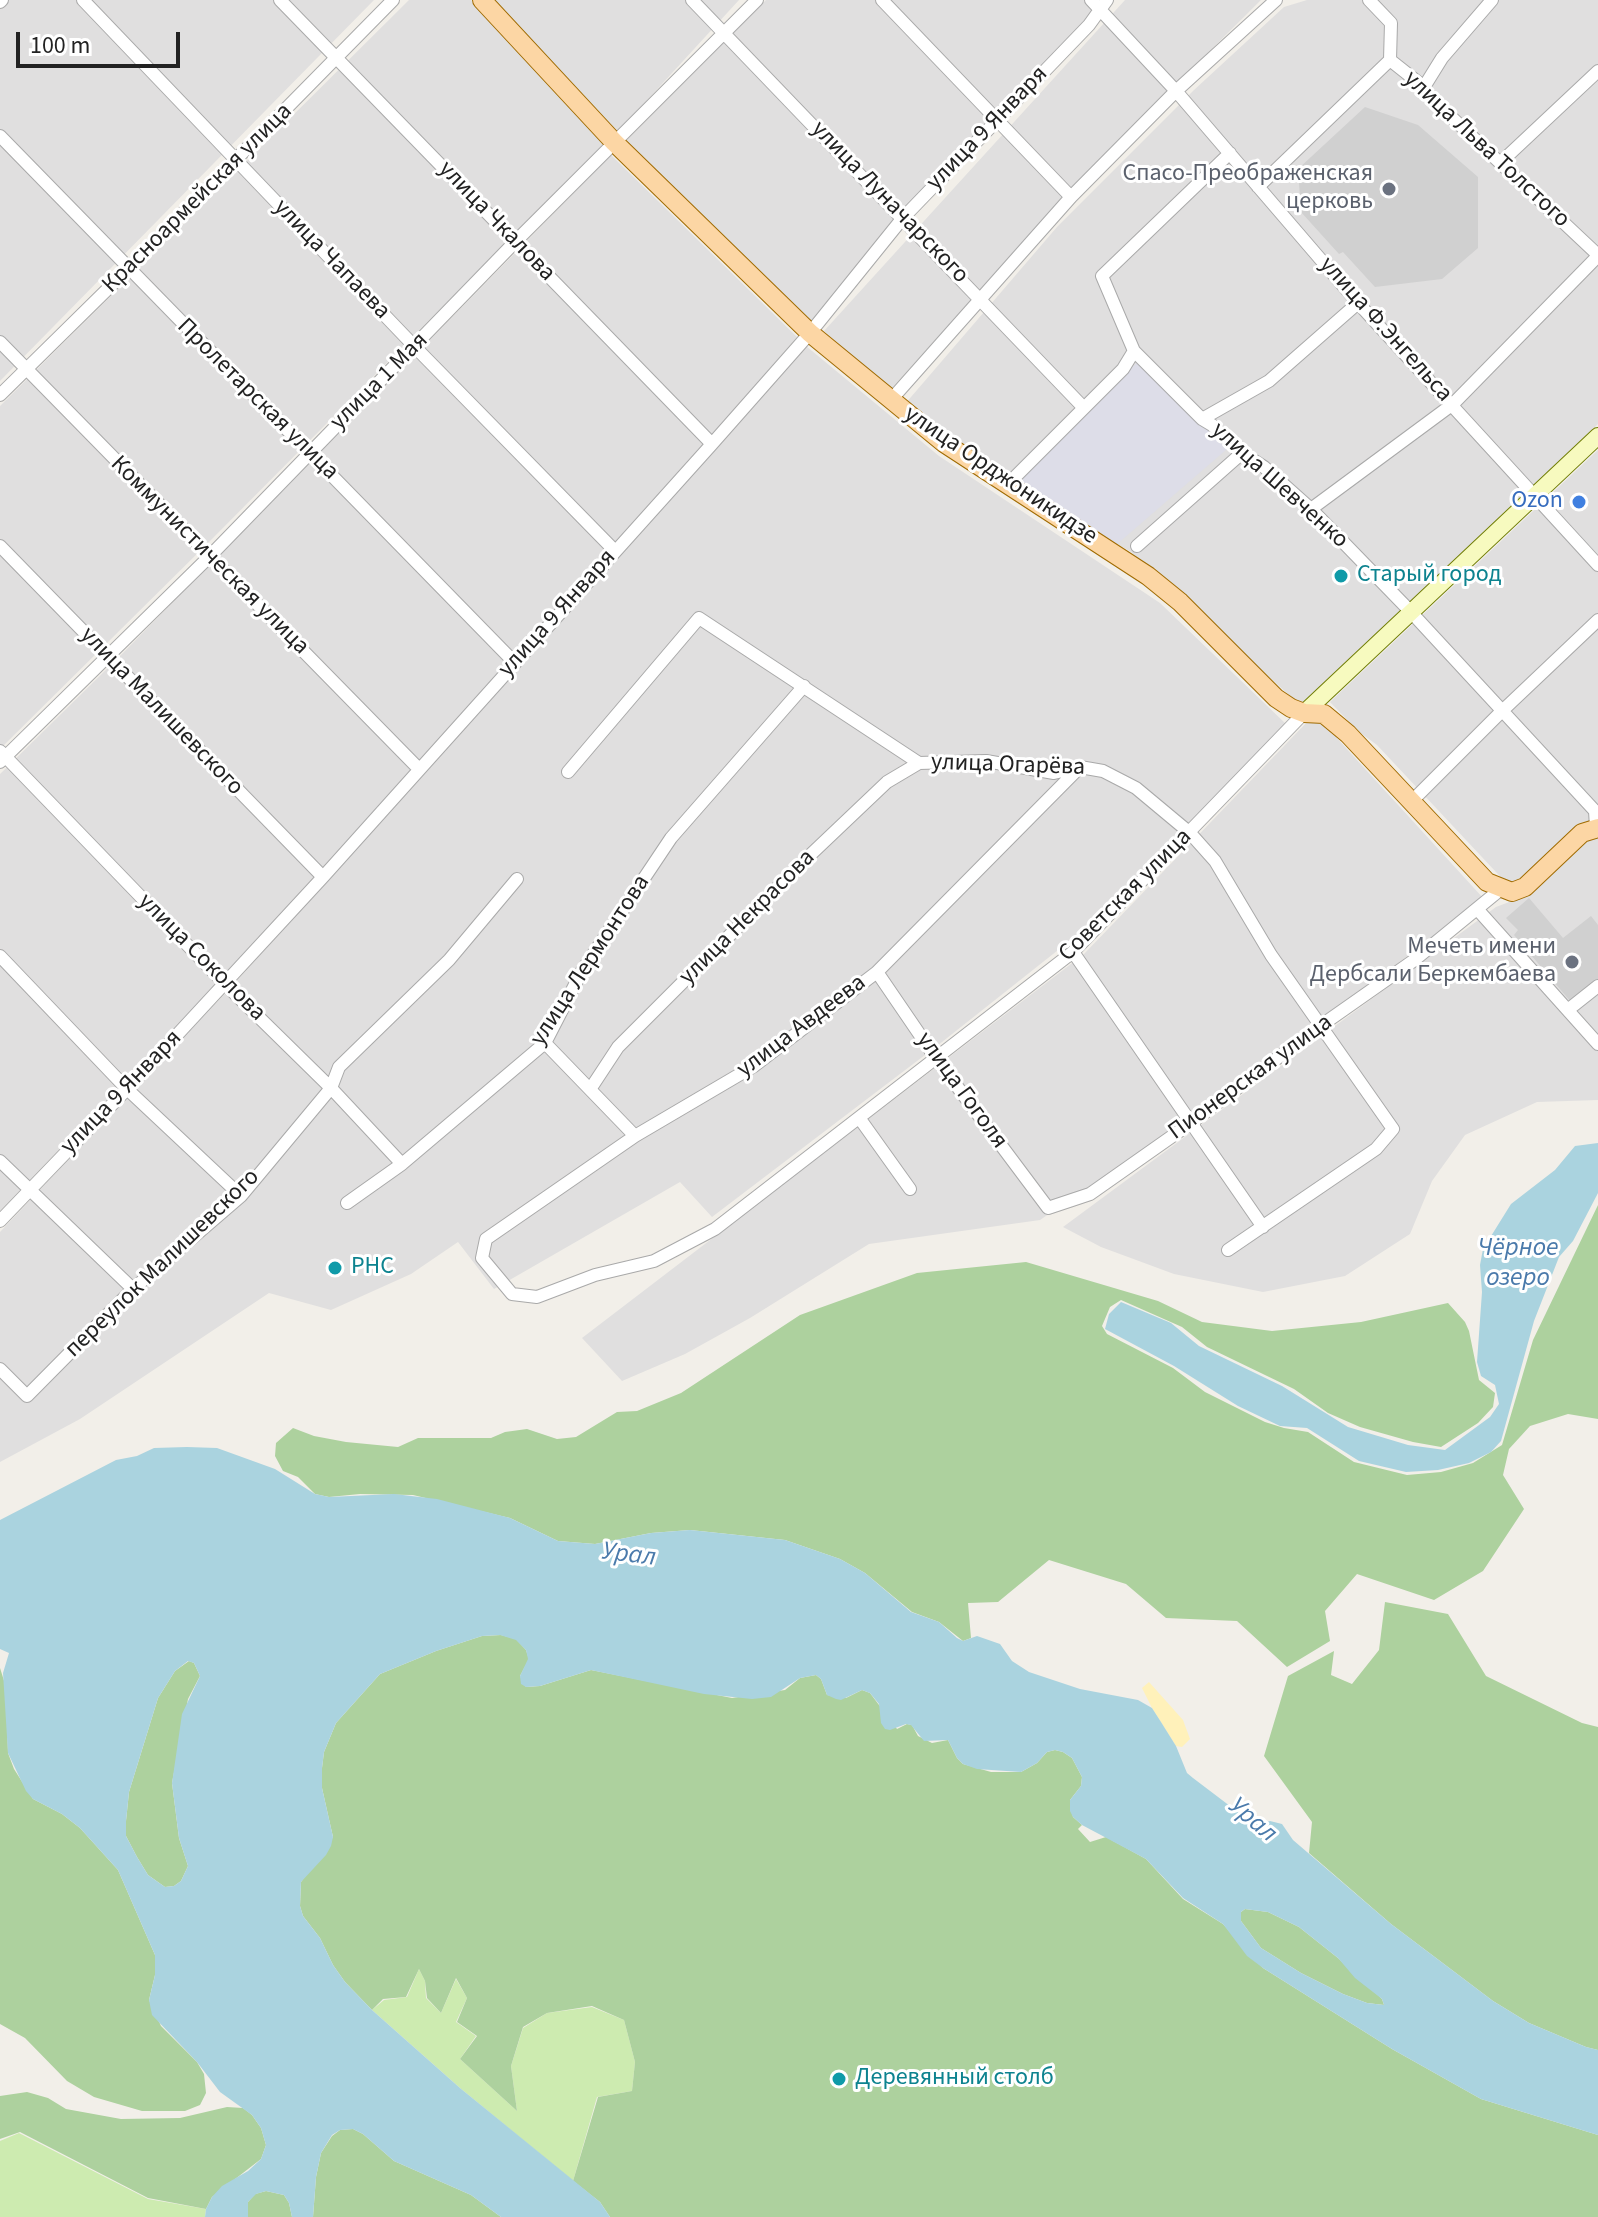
<!DOCTYPE html>
<meta charset="utf-8">
<style>
body{margin:0}
#map{position:relative;width:1598px;height:2217px;overflow:hidden;background:#f2efe9;font-family:"Source Sans 3",sans-serif}
canvas{display:block}
.scale{position:absolute;left:16px;top:32px;width:164px;height:36px;box-sizing:border-box;border:4px solid #222;border-top:0;padding-left:10px;font-size:24px;line-height:28px;white-space:nowrap;color:#222;-webkit-text-stroke:6px #fff;paint-order:stroke}
</style>
<div id="map">
<canvas width="1598" height="2217"></canvas>
<div class="scale">100 m</div>
</div>
<script>
const context = document.querySelector('canvas').getContext('2d');
context.lineJoin = 'round';
function fillPath(path, color) {
  context.fillStyle = color;
  context.fill(path, 'evenodd');
}
function shape(rows) {
  const path = new Path2D();
  for (const r of rows) {
    path.moveTo(r[0], r[1]);
    for (let i = 2; i < r.length; i += 2) path.lineTo(r[i], r[i + 1]);
  }
  return path;
}
function strokePath(path, color, width, dash) {
  context.strokeStyle = color;
  context.lineWidth = width;
  context.lineCap = dash ? 'butt' : 'round';
  context.setLineDash(dash || []);
  context.stroke(path);
}
function drawText(font, color, halo, rows, align = 'center') {
  context.font = font + ' "Source Sans 3",sans-serif';
  context.lineWidth = 6;
  context.setLineDash([]);
  context.textBaseline = 'middle';
  context.strokeStyle = halo;
  context.fillStyle = color;
  for (const [text, x, y, turn = 0] of rows) {
    context.save();
    context.translate(x, y);
    context.rotate((+turn || 0) * Math.PI / 180);
    context.textAlign = isNaN(turn) ? turn : align;
    if (halo) context.strokeText(text, 0, 0);
    context.fillText(text, 0, 0);
    context.restore();
  }
}
fillPath(shape([
 [8,0,374,0,0,381,0,7],
 [409,0,471,0,606,142,210,541,0,749,0,406],
 [492,0,739,0,617,133],
 [766,0,1102,0,1087,22,811,324,625,142],
 [1125,0,1261,0,1078,182,890,390,824,331],
 [1307,0,1598,0,1598,424,1300,705,1131,552,1001,476,905,404,1057,227,1194,90,1284,7],
 [611,155,797,337,700,450,226,976,0,1211,0,774,123,653],
 [806,346,939,456,1160,603,1286,724,1172,844,1072,939,942,1042,712,1217,680,1182,494,1289,458,1242,411,1274,331,1310,269,1293,80,1419,0,1462,0,1232,234,984],
 [1598,450,1598,814,1525,880,1510,887,1377,745,1358,731,1330,702],
 [1309,720,1324,724,1484,899,1190,1118,1040,1220,869,1244,750,1318,685,1354,622,1381,582,1338,1084,954],
 [1598,833,1598,1100,1537,1102,1465,1135,1432,1181,1410,1234,1345,1276,1263,1292,1174,1274,1101,1247,1063,1227,1496,907,1517,899,1583,837]
]), '#e0dfdf');
fillPath(shape([
 [1365,107,1418,125,1478,177,1478,248,1442,279,1375,287,1343,252,1339,254,1301,212,1298,169],
 [1529,898,1563,938,1591,916,1598,925,1598,980,1571,1002,1514,935,1518,930,1506,918]
]), '#d0d0d0');
fillPath(shape([
 [419,1969,425,1981,426,1998,441,2013,456,1979,467,1998,456,2022,476,2036,460,2059,517,2111,511,2066,523,2028,547,2013,592,2007,624,2020,635,2062,632,2091,597,2097,573,2181,460,2088,372,2010,384,2000,407,1997],
 [19,2133,148,2199,206,2209,205,2217,0,2217,0,2141]
]), '#cdebb0');
fillPath(shape([
 [1598,1205,1598,1419,1568,1414,1530,1426,1509,1449,1503,1475,1524,1509,1483,1571,1434,1600,1357,1574,1325,1611,1330,1641,1287,1667,1237,1621,1166,1618,1126,1584,1049,1560,998,1602,968,1603,971,1638,963,1641,939,1622,912,1612,865,1573,840,1559,785,1540,690,1530,651,1533,595,1544,558,1541,510,1518,413,1495,360,1494,329,1497,315,1494,298,1477,283,1471,275,1456,276,1443,293,1428,314,1436,346,1442,398,1447,418,1438,491,1438,505,1432,527,1429,557,1439,576,1437,617,1412,637,1411,681,1393,800,1315,917,1273,1026,1262,1158,1301,1202,1322,1272,1331,1361,1322,1448,1303,1465,1322,1469,1331,1479,1380,1495,1393,1493,1407,1478,1423,1441,1447,1413,1442,1360,1427,1328,1413,1294,1389,1207,1347,1182,1327,1121,1300,1110,1307,1102,1326,1107,1334,1173,1368,1205,1392,1265,1422,1284,1428,1308,1432,1354,1462,1407,1475,1441,1472,1473,1463,1502,1445,1533,1340],
 [1385,1602,1448,1614,1486,1676,1582,1723,1598,1727,1598,2050,1586,2047,1529,2023,1493,2001,1391,1924,1309,1853,1312,1822,1264,1756,1288,1676,1334,1651,1331,1675,1352,1684,1379,1650],
 [501,1635,516,1639,526,1650,529,1659,520,1676,526,1687,540,1686,591,1670,732,1698,785,1690,800,1678,816,1675,821,1679,827,1695,846,1698,862,1690,870,1693,897,1729,907,1724,912,1725,918,1736,932,1743,948,1740,957,1758,963,1764,991,1772,1021,1772,1037,1763,1047,1752,1055,1750,1063,1752,1072,1758,1082,1777,1081,1786,1070,1800,1073,1817,1082,1825,1078,1829,1090,1842,1106,1837,1146,1859,1183,1899,1223,1924,1263,1968,1392,2049,1481,2099,1598,2135,1598,2217,610,2217,600,2202,573,2181,598,2097,632,2091,635,2062,624,2020,592,2006,547,2013,523,2027,511,2066,517,2111,460,2059,477,2036,457,2022,467,1998,456,1978,441,2013,427,1998,425,1981,419,1969,406,1997,383,1999,372,2010,345,1982,333,1965,320,1938,303,1916,300,1906,301,1882,333,1837,322,1788,322,1768,324,1752,336,1723,380,1674,436,1651,482,1636],
 [189,1661,194,1663,200,1676,188,1699,172,1783,179,1838,188,1866,181,1881,174,1886,165,1887,148,1875,137,1857,126,1836,126,1821,129,1792,158,1698,175,1671],
 [0,1668,6,1687,8,1753,14,1769,33,1799,62,1814,80,1828,118,1870,155,1955,155,1975,149,2000,161,2026,197,2062,204,2074,206,2093,200,2105,185,2111,142,2111,94,2097,67,2081,25,2038,0,2024],
 [1245,1909,1268,1912,1299,1927,1338,1958,1382,1999,1384,2005,1367,2003,1343,1994,1301,1973,1261,1948,1241,1921,1241,1912],
 [27,2092,48,2098,66,2109,121,2119,180,2118,227,2107,243,2108,252,2115,261,2128,266,2145,261,2159,212,2197,206,2209,148,2198,20,2132,0,2139,0,2096],
 [353,2129,363,2134,394,2161,471,2195,501,2217,313,2217,316,2177,321,2153,332,2136,340,2130],
 [266,2191,284,2195,289,2203,292,2217,248,2217,248,2202,255,2194]
]), '#add19e');
fillPath(shape([
 [1149,1682,1183,1720,1190,1739,1182,1747,1176,1746,1152,1708,1142,1688]
]), '#fff1ba');
fillPath(shape([
 [1139,361,1227,449,1116,545,1013,479]
]), '#dddde8');
fillPath(shape([
 [1598,1143,1598,1193,1573,1241,1559,1257,1534,1321,1501,1441,1491,1452,1469,1463,1438,1470,1406,1472,1359,1461,1307,1428,1280,1426,1238,1406,1174,1366,1105,1329,1109,1314,1121,1302,1171,1323,1199,1346,1282,1386,1348,1427,1408,1445,1445,1450,1490,1417,1499,1404,1495,1385,1481,1376,1477,1362,1482,1292,1480,1265,1483,1249,1511,1204,1555,1170,1575,1146],
 [187,1447,217,1448,275,1469,315,1494,329,1497,394,1494,437,1499,510,1518,558,1541,595,1544,651,1533,690,1530,785,1540,840,1559,865,1573,911,1612,939,1622,957,1638,963,1641,977,1636,1000,1644,1012,1661,1029,1672,1080,1689,1138,1700,1152,1708,1161,1722,1176,1746,1187,1773,1193,1778,1251,1822,1258,1824,1270,1821,1282,1824,1293,1840,1391,1924,1493,2001,1529,2023,1586,2047,1598,2050,1598,2135,1481,2099,1392,2049,1263,1968,1247,1956,1223,1924,1183,1898,1146,1859,1082,1825,1073,1817,1070,1811,1070,1800,1081,1786,1082,1777,1072,1758,1063,1752,1055,1750,1047,1752,1037,1763,1021,1772,977,1769,963,1764,957,1758,948,1740,924,1741,911,1725,906,1724,890,1730,885,1729,881,1723,879,1704,870,1693,862,1690,841,1700,836,1699,827,1695,821,1679,816,1675,800,1678,771,1697,752,1699,704,1694,591,1670,540,1686,526,1687,521,1684,520,1676,528,1659,526,1650,516,1640,500,1635,482,1636,436,1651,380,1674,336,1723,324,1752,322,1768,322,1788,333,1837,331,1846,326,1855,301,1882,300,1906,303,1916,320,1938,333,1965,345,1982,372,2010,460,2088,600,2202,610,2217,501,2217,471,2195,394,2161,363,2134,353,2129,340,2130,332,2135,321,2153,316,2177,313,2217,292,2217,289,2203,284,2195,266,2191,256,2194,248,2202,248,2217,205,2217,206,2209,212,2197,222,2186,248,2171,261,2159,266,2145,261,2128,252,2115,220,2092,197,2062,152,2015,149,2000,155,1975,155,1955,118,1870,80,1828,62,1814,33,1799,26,1791,8,1753,3,1673,9,1653,0,1649,0,1520,116,1460,137,1456,154,1448],
 [188,1661,194,1663,200,1676,182,1714,172,1783,179,1838,188,1866,181,1881,174,1886,165,1887,148,1875,137,1857,126,1836,126,1821,129,1792,158,1698,175,1671],
 [1245,1909,1268,1912,1299,1927,1338,1958,1355,1978,1382,1999,1384,2005,1367,2003,1343,1994,1301,1973,1261,1948,1241,1921,1241,1912]
]), '#aad3df');
const street = shape([
 [83,0,415,347,615,551],
 [280,0,712,444],
 [692,0,1084,408],
 [882,0,1071,197],
 [1091,0,1176,91,1358,303,1598,565],
 [1369,0,1391,23,1390,60,1424,87,1430,97,1598,255],
 [0,2,2,0],
 [1424,87,1442,58,1492,0],
 [0,136,515,663],
 [1230,153,1102,276,1134,351,1202,419,1212,425,1242,453,1264,467,1311,509,1410,611,1595,811,1596,827],
 [1500,163,1598,71],
 [1258,187,1390,60],
 [0,342,419,769],
 [0,395,128,269,393,0],
 [890,401,1071,197,1176,91,1276,0],
 [1202,419,1269,381,1358,303],
 [1007,485,1123,369,1134,351],
 [1311,509,1453,404,1598,256],
 [0,546,323,877],
 [1137,546,1242,453],
 [0,751,225,984,331,1088,402,1164],
 [0,762,209,557,515,242,757,0],
 [1080,767,877,972,754,1066,635,1136,486,1239,482,1258,512,1294,537,1297,595,1275,654,1261,715,1229,1073,952,1304,713],
 [568,772,699,618,919,763,986,761,1054,773,1080,767,1103,771,1136,788,1190,833,1215,861,1271,955,1393,1129,1376,1149,1228,1250],
 [1412,801,1501,712,1598,620],
 [1478,910,1598,1044],
 [1073,952,1263,1227],
 [0,956,127,1089,241,1196],
 [877,972,935,1057,1048,1208,1090,1194,1191,1123,1319,1027,1413,961,1501,889],
 [1569,1009,1598,986],
 [545,1043,635,1136],
 [591,1088,618,1047,807,858,887,782,919,763],
 [860,1119,910,1189],
 [0,1161,133,1289],
 [347,1203,402,1164,545,1043,582,971,671,838,804,686],
 [0,1221,127,1089,323,877,712,444,810,333,902,219,1089,25,1107,0],
 [0,1369,27,1396,133,1289,241,1196,331,1088,339,1067,449,960,517,879]
]);
const secondary = shape([
 [1304,713,1598,436]
]);
const primary = shape([
 [482,0,614,142,810,333,944,443,1148,576,1180,602,1276,698,1291,708,1304,713,1324,714,1348,734,1487,882,1512,892,1525,887,1582,833,1598,828]
]);
strokePath(street, '#a9a9a9', 14);
strokePath(secondary, '#707d05', 18);
strokePath(primary, '#a06b00', 20);
strokePath(street, '#fff', 12);
strokePath(secondary, '#f7fabf', 16);
strokePath(primary, '#fcd6a4', 18);
for (const [x, y, r, color] of [
 [1389,189,8,"#6b7280"],
 [1579,502,8,"#3f7fe0"],
 [1341,576,8,"#0f9aa8"],
 [1572,962,8,"#6b7280"],
 [335,1268,8,"#0f9aa8"],
 [839,2079,8,"#0f9aa8"]
]) {
  const dot = new Path2D();
  dot.arc(x, y, r, 0, 2 * Math.PI);
  context.fillStyle = color;
  context.fill(dot);
  strokePath(dot, '#fff', 3);
}
drawText('24px', '#222', '#fff', [
 ["улица 9 Января",988,129,-46],
 ["улица Льва Толстого",1486,150,43],
 ["Красноармейская улица",198,199,-45],
 ["улица Луначарского",889,203,46],
 ["улица Чкалова",496,222,46],
 ["улица Чапаева",331,260,46],
 ["улица Ф.Энгельса",1385,330,48],
 ["улица 1 Мая",380,382,-45],
 ["Пролетарская улица",257,400,45],
 ["улица Орджоникидзе",1000,476,34],
 ["улица Шевченко",1279,486,42],
 ["Коммунистическая улица",209,556,45],
 ["улица 9 Января",558,614,-48],
 ["улица Малишевского",161,712,46],
 ["улица Огарёва",1008,766,2],
 ["Советская улица",1126,896,-45],
 ["улица Некрасова",748,918,-45],
 ["улица Соколова",201,958,45],
 ["улица Лермонтова",591,961,-57],
 ["улица Авдеева",802,1027,-37],
 ["Пионерская улица",1251,1078,-36],
 ["улица Гоголя",961,1091,54],
 ["улица 9 Января",122,1093,-46],
 ["переулок Малишевского",163,1264,-44]
]);
drawText('24px', '#5b616d', '#fff', [
 ["Спасо-Преображенская",1373,175],
 ["церковь",1373,203],
 ["Мечеть имени",1556,948],
 ["Дербсали Беркембаева",1556,976]
], 'right');
drawText('24px', '#366cbe', '#fff', [
 ["Ozon",1563,502]
], 'right');
drawText('24px', '#0d838f', '#fff', [
 ["Старый город",1357,576],
 ["РНС",351,1268],
 ["Деревянный столб",855,2079]
], 'left');
drawText('italic 26px', '#4a7aab', '#fff', [
 ["Чёрное",1518,1249],
 ["озеро",1518,1279],
 ["Урал",629,1556,7],
 ["Урал",1252,1821,40]
]);
</script>
